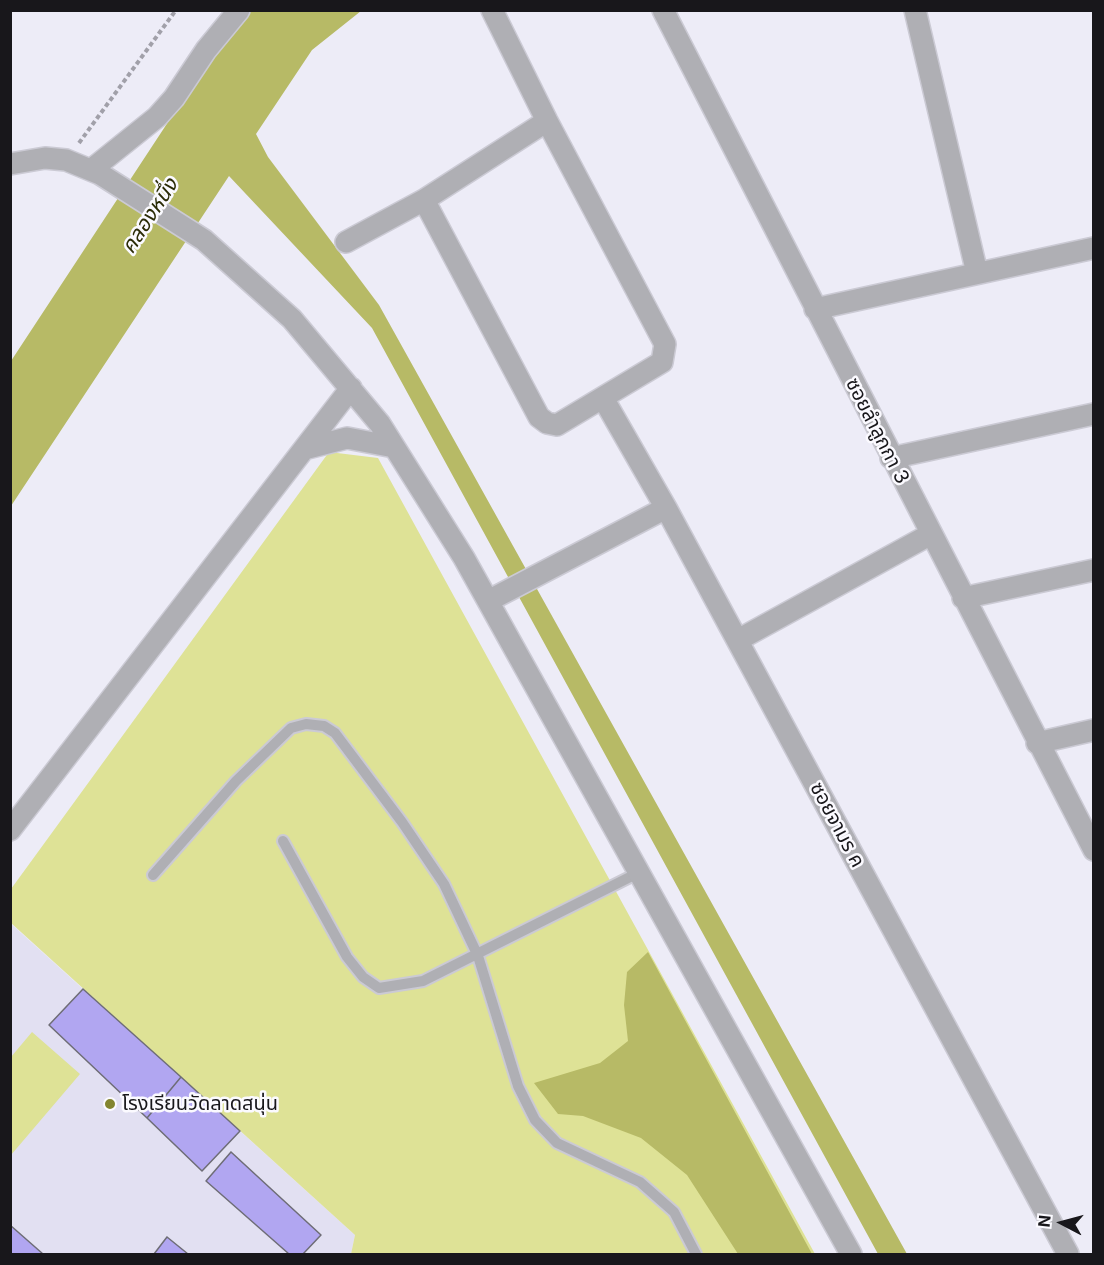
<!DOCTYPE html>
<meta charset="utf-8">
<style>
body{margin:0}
#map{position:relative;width:1104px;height:1265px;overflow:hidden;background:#edecf7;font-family:Inter,sans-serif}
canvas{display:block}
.frame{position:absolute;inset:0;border:12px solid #18171b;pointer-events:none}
.north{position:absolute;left:1032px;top:1193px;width:60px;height:60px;-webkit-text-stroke:4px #fbfaff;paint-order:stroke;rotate:276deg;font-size:16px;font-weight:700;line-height:24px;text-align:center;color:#18171b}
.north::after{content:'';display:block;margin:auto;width:21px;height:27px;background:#18171b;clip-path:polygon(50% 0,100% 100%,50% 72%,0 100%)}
</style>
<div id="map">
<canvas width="1104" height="1265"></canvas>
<div class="frame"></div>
<div class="north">N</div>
</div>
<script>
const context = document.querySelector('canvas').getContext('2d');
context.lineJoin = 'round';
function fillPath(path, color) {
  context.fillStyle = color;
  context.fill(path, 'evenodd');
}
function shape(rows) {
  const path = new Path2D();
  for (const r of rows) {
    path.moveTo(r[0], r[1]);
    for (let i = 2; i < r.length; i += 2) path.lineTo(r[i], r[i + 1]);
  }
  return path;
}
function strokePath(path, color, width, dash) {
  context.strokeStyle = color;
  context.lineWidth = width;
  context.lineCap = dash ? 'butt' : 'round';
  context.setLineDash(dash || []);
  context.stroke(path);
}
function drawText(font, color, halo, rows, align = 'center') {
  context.font = font + ' Inter,"Noto Sans Thai",sans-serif';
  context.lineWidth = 5;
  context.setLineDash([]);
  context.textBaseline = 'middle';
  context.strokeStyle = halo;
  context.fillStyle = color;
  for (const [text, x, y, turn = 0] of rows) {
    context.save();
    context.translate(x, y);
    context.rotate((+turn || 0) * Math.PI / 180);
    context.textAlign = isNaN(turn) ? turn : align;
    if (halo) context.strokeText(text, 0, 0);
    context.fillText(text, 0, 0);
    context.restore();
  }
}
fillPath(shape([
 [10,923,355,1235,351,1254,11,1254]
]), '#e2e0f2');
fillPath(shape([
 [329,452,378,458,815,1254,351,1254,355,1235,11,923,11,889],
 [32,1032,80,1074,11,1155,11,1057]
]), '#dee296');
fillPath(shape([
 [241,11,361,11,312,50,256,134,268,157,379,305,907,1254,878,1254,372,328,229,176,11,506,11,361],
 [648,952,812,1254,738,1254,687,1175,641,1138,583,1116,558,1114,534,1083,600,1063,628,1041,624,1005,627,972]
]), '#b7ba66');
const building = shape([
 [83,989,181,1077,147,1118,49,1025,83,989],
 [181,1077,240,1131,202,1171,147,1118,181,1077],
 [231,1152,321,1235,303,1254,289,1254,206,1181,231,1152],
 [10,1225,43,1254,10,1254,10,1225],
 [167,1237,188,1254,154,1254,167,1237]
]);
fillPath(building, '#b1a6f1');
strokePath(building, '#6e6d76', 1.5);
const lane = shape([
 [283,841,347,957,363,977,379,988,423,981,638,873],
 [153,875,236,781,291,728,306,724,324,726,335,733,402,822,444,884,478,956,518,1086,535,1120,557,1143,640,1182,674,1212,696,1254]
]);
const street = shape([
 [663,10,1094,850],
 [915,10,977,273],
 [10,164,45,158,66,160,100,174,204,240,292,319,380,424,464,558,851,1254],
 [91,170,157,117,174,98,206,50,239,10],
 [424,200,539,417,547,423,557,425,662,362,665,344,547,121,492,10],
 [346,242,424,200,547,121],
 [815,309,1094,248],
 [603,398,666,508,1068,1254],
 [308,448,347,438,394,447],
 [891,458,1094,414],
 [963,598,1094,570],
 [488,601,666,508],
 [738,640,931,534],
 [1037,743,1094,730],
 [10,830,351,388]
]);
strokePath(lane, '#cbcad4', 14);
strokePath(street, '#cbcad4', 24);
strokePath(shape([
 [79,143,176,10]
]), '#a1a0a9', 4, [4.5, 3]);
strokePath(lane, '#afafb4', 10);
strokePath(street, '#afafb4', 21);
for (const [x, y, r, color] of [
 [110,1104,6,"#838530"]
]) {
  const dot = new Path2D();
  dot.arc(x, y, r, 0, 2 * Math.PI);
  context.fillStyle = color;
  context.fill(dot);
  strokePath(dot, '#fbfaff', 2);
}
drawText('20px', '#18171b', '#fbfaff', [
 ["ซอยลำลูกกา 3",877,431,63],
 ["ซอยจามร ค",837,825,62]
]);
drawText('20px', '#18171b', '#fbfaff', [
 ["โรงเรียนวัดลาดสนุ่น",122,1104]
], 'left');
drawText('italic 21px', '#2b2c07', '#fbfaff', [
 ["คลองหนึ่ง",150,216,-57]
]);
</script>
